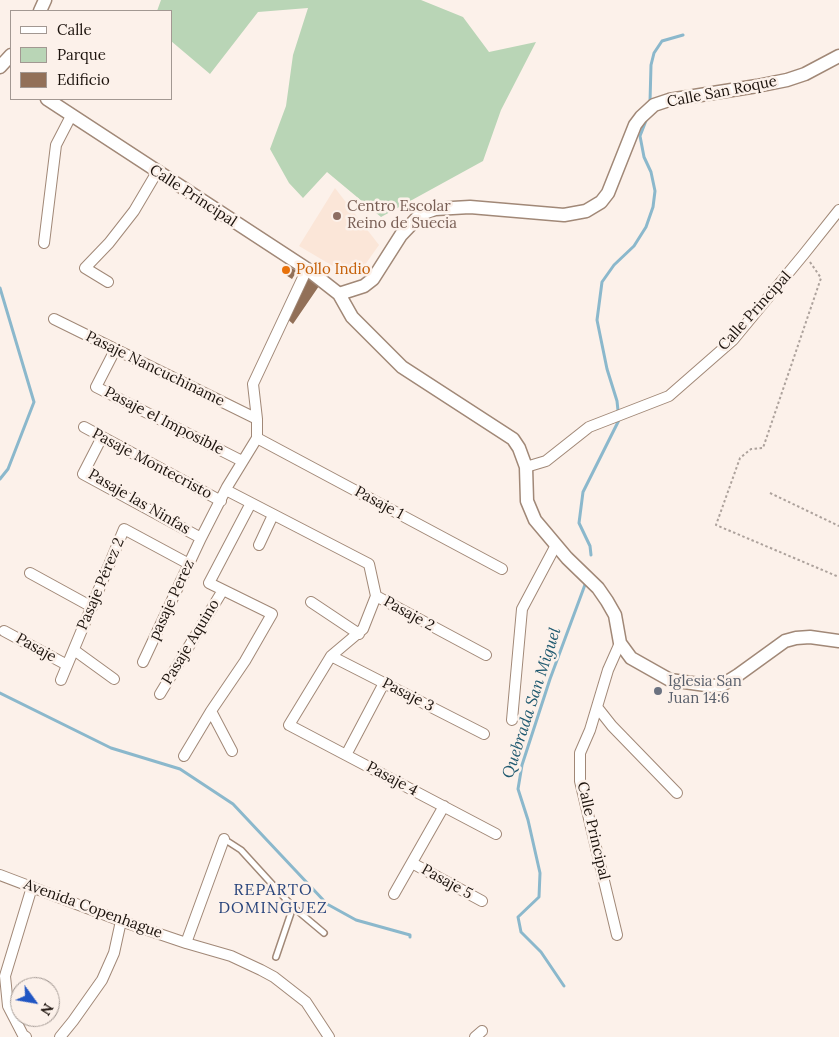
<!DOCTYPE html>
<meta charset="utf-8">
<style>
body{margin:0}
#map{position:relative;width:839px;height:1037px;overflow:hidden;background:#fcf1ea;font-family:Lora,serif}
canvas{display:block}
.legend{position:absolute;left:10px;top:10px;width:162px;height:90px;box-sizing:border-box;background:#fcf1ea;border:1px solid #a29892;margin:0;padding:6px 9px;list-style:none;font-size:15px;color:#1c130d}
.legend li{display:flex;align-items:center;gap:10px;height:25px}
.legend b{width:25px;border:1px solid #a29892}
.north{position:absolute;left:10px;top:977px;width:50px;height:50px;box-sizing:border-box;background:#fcf1ea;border:1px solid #a29892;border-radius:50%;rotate:122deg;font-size:14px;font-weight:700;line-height:20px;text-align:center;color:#1c130d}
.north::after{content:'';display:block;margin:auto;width:18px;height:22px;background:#2156c3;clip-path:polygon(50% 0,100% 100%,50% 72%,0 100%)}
</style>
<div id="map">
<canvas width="839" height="1037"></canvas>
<ul class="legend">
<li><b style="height:6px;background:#fff"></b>Calle</li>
<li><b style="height:14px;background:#b9d5b6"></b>Parque</li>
<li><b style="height:14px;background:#927058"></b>Edificio</li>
</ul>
<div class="north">N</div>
</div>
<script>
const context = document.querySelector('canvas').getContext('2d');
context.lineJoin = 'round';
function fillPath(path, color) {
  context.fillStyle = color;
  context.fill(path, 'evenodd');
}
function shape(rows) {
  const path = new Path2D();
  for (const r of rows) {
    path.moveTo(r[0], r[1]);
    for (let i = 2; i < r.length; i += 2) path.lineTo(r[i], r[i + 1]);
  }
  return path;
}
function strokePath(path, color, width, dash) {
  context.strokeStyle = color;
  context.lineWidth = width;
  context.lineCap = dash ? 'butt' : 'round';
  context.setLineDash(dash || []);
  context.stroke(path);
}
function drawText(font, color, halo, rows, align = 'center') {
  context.font = font + ' Lora,serif';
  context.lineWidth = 5;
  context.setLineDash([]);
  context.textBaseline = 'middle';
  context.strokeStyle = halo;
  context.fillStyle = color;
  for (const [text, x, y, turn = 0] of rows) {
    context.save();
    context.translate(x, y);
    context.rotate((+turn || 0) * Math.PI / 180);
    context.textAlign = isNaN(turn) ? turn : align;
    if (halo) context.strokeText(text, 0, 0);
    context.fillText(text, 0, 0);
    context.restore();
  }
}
fillPath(shape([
 [335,188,379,245,362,269,343,272,299,246]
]), '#fbe6d8');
fillPath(shape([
 [161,0,421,0,463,17,489,52,536,42,501,110,483,161,381,217,327,172,303,198,289,183,270,149,286,106,293,55,308,8,258,12,210,74,171,41,171,11,157,11]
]), '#b9d5b6');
strokePath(shape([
 [650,102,651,65,654,53,662,41,683,35],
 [0,288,34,402,8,469,0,479],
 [591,555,590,546,579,523,583,492,619,420,617,401,607,369,597,320,602,282,614,265,634,246,646,227,653,207,655,191,651,172,644,157,640,136,647,118],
 [0,693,111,748,180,769,233,804,327,904,356,920,410,935,410,937],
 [564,986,541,952,521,932,518,917,539,897,540,873,528,820,518,789,522,765,550,679,586,582]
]), '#8bb8cc', 3);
fillPath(shape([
 [286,265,297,271,292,279,281,272],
 [304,275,319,286,293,324,285,317]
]), '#927058');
const service = shape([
 [224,839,241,850,293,907,324,933],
 [276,957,293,907]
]);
const minor = shape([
 [44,243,56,145,71,116],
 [108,282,85,268,109,243,134,211,157,172],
 [54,319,257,419],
 [115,350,96,387,242,461],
 [84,427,221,501],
 [102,437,83,474,201,538],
 [257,438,502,569],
 [526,467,546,461,589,427,669,396,733,340,804,254,839,210],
 [226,490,369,564,376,596,486,655],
 [259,545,273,515],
 [30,573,92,607],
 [376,596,363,629,331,656,289,725,496,834],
 [311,602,359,634],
 [4,631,67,665],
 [74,650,114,679],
 [331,656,484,734],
 [143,662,201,538,227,487,257,438,257,419,253,384,307,269],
 [61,680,124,529,189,564],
 [160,694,223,590],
 [597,707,612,726,677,793],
 [211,711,232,751],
 [512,720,522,609,556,545],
 [346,755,384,683],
 [184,756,211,711,245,661,272,614,209,583,251,503],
 [412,863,482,901],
 [0,875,121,921,186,943,231,956,261,970,274,977,306,1002,329,1037],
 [394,894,444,806],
 [617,935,580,781,580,753,590,730,608,670,620,643],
 [186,943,224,839],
 [26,1037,23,1035,8,1006,5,976,32,887],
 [60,1037,73,1021,102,980,114,953,121,921],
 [475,1037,482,1031]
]);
const tertiary = shape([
 [40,11,45,0],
 [0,67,11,55],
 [47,99,307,269,339,294,352,317,402,367,513,439,519,448,526,467,527,501,535,520,567,558,598,588,607,601,615,615,620,643,631,658,670,680,713,686,722,685,738,675,785,641,796,638,810,637,839,641],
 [339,294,364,286,373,279,401,235,421,214,435,209,470,207,564,215,586,211,601,202,608,193,635,125,641,117,654,105,669,100,757,86,787,80,805,74,839,56]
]);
strokePath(service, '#a18877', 8);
strokePath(minor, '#a18877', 12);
strokePath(tertiary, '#a18877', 15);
strokePath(shape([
 [810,262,821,278,763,448,751,449,740,458,716,525,839,577],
 [770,493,839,526]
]), '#ada29c', 2, [2.5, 2.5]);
strokePath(service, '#fff', 5);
strokePath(minor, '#fff', 10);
strokePath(tertiary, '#fff', 12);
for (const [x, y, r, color] of [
 [337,216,5,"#8d6e63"],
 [286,270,5,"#e8710a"],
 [658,691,5,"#6b7280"]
]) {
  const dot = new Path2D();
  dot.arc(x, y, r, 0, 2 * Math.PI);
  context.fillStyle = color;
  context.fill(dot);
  strokePath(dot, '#fcf1ea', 2);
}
drawText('15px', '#1c130d', '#fcf1ea', [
 ["Calle San Roque",722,92,-11],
 ["Calle Principal",193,196,33],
 ["Calle Principal",755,311,-48],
 ["Pasaje Nancuchiname",155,369,26],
 ["Pasaje el Imposible",164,421,27],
 ["Pasaje Montecristo",152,464,28],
 ["Pasaje las Ninfas",139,502,30],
 ["Pasaje 1",379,503,28],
 ["Pasaje Pérez 2",101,584,-67],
 ["pasaje Perez",172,600,-65],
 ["Pasaje 2",409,614,29],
 ["Pasaje Aquino",191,642,-59],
 ["Pasaje",36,648,29],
 ["Pasaje 3",408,695,27],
 ["Pasaje 4",392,779,28],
 ["Calle Principal",593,831,77],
 ["Pasaje 5",447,882,29],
 ["Avenida Copenhague",93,909,20]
]);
drawText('15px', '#785e54', '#fcf1ea', [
 ["Centro Escolar",347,207],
 ["Reino de Suecia",347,224]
], 'left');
drawText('15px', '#c56008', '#fcf1ea', [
 ["Pollo Indio",296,270]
], 'left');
drawText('15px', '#5b616d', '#fcf1ea', [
 ["Iglesia San",668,682],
 ["Juan 14:6",668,699]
], 'left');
drawText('italic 16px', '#205a70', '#fcf1ea', [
 ["Quebrada San Miguel",532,703,-72]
]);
context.letterSpacing = '1px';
drawText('16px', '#29457c', '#fcf1ea', [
 ["REPARTO",273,890],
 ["DOMINGUEZ",273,908]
]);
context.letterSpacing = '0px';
</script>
